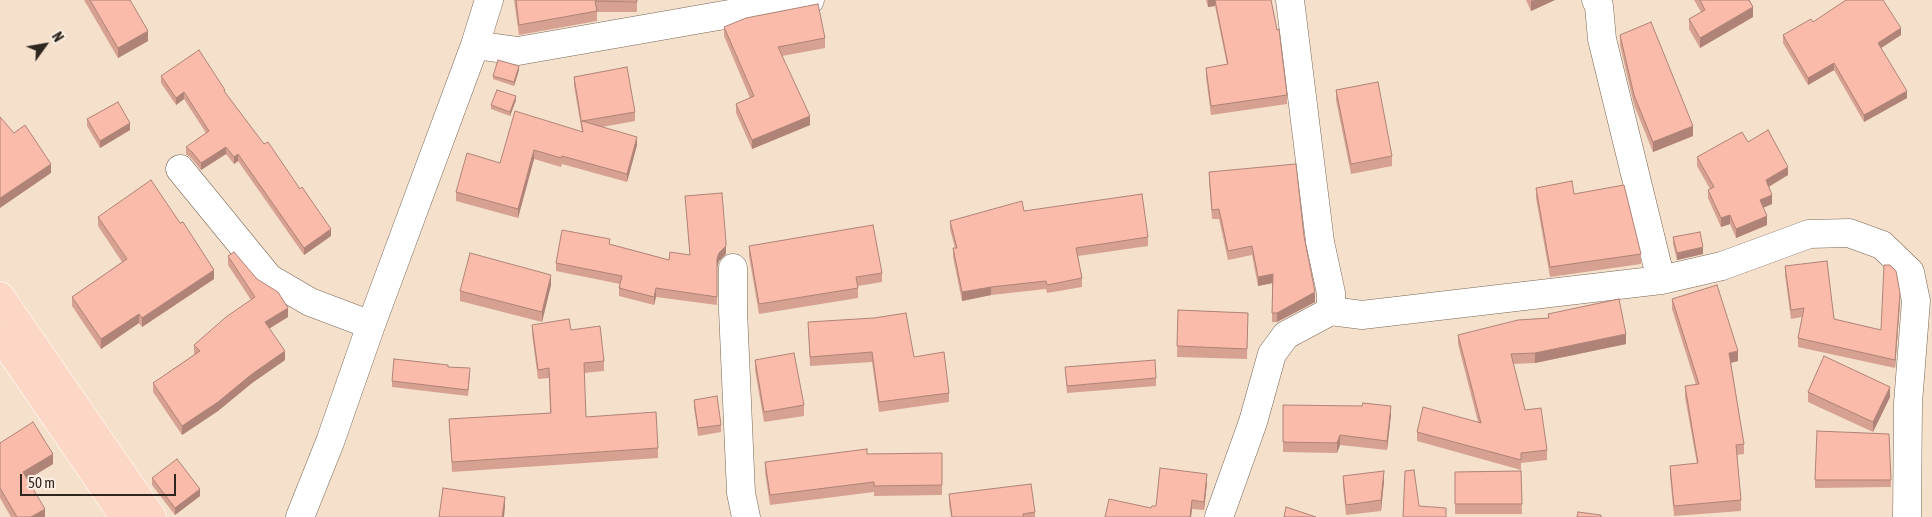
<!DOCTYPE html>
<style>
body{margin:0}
#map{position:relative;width:1932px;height:517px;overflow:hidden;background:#f5e0cc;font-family:"Asap Condensed",sans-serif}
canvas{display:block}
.north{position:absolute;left:20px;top:20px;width:50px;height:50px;-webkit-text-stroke:4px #fcefe3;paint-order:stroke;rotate:58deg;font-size:14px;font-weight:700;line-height:20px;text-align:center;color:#2e261f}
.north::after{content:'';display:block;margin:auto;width:18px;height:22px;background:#2e261f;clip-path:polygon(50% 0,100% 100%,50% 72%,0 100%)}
.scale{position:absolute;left:20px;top:474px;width:156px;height:22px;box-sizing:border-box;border:2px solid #2e261f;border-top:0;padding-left:6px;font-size:15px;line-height:18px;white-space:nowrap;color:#2e261f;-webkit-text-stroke:4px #fcefe3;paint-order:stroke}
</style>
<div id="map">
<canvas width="1932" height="517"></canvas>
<div class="north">N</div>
<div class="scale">50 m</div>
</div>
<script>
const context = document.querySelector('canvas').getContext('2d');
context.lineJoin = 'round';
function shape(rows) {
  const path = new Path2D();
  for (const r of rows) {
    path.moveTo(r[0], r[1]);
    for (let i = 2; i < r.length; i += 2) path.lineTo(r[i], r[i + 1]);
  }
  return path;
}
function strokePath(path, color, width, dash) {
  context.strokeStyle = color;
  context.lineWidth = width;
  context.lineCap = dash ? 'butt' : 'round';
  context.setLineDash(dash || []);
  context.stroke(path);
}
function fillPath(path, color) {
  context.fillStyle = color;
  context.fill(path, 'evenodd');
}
const minor = shape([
 [1290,0,1320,242,1331,293,1331,311],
 [1596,0,1599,6,1602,39,1661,280],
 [475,45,518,51,810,0],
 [180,169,269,278,310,302,371,325],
 [733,268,733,310,741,493,746,517],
 [300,517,330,442,371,325,475,45,489,0],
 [1219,517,1253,422,1272,354,1286,335,1331,311,1362,315,1661,280,1722,266,1809,234,1849,233,1882,245,1910,272,1916,301,1908,403,1907,517]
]);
const major = shape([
 [0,296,152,517],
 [0,336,124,517]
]);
strokePath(minor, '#786655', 29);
strokePath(major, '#fff', 29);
strokePath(minor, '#fff', 28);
strokePath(major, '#fcd7c6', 28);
fillPath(shape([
 [84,0,130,0,148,41,118,58],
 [514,0,637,0,637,12,597,12,597,21,519,35],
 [1206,0,1271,0,1287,95,1287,104,1211,115,1206,77,1206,68,1227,65,1215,6,1208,7],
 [1526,0,1555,0,1531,11],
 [1694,0,1749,0,1753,17,1700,48,1689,29,1689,19,1701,12],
 [1813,22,1901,35,1881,48,1907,98,1864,122,1834,70,1808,85,1783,43,1783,35],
 [724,27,825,38,825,48,782,56,810,125,752,149,736,113,736,104,750,98,724,36],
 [1620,35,1693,136,1653,152,1634,105,1620,45],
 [519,70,514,86,493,79,493,76],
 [161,76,225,92,331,236,304,255,238,161,234,164,226,154,201,170,192,159,186,154,186,147,206,133,184,99,176,105,161,83],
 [574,77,635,112,635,121,602,127,637,145,627,182,562,164,561,167,534,159,518,218,456,201,456,192,500,163,582,132,574,86],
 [1336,90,1392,156,1392,166,1351,174,1336,100],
 [516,100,510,116,491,109,491,105],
 [87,119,130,130,100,148,87,126],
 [1748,142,1788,175,1769,187,1772,204,1763,208,1767,225,1736,238,1730,224,1721,227,1708,198,1708,190,1710,189,1697,166,1697,157],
 [1209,172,1304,236,1315,302,1277,322,1272,322,1272,283,1258,286,1252,255,1228,260,1219,219,1212,219,1209,181],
 [1536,188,1574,194,1641,254,1641,264,1550,277,1536,198],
 [685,196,726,250,726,254,719,261,717,268,717,305,656,297,654,305,619,296,619,288,620,284,556,271,556,263,610,244,669,260,690,255],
 [1024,211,1148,237,1148,246,1078,256,1082,278,1082,287,1047,293,1046,289,991,295,962,301,953,257,953,248,955,248,950,229,950,221],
 [98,217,214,279,142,327,139,323,101,349,72,306,72,297,122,262,98,226],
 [1673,237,1703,254,1677,260,1673,244],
 [749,246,882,273,882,282,858,286,858,298,759,314,749,256],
 [228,256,288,317,269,329,285,360,252,383,218,411,182,435,153,392,153,383,195,354,194,354,194,345,251,300,228,265],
 [1785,266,1834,319,1881,330,1900,302,1895,368,1798,347,1798,338,1802,317,1791,319,1785,275],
 [551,285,542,322,460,301,460,291],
 [1672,299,1738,361,1731,363,1744,444,1744,454,1737,455,1741,500,1741,511,1674,516,1670,476,1670,466,1697,464,1685,397,1685,386,1696,385,1672,309],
 [1178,310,1248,313,1247,359,1177,357],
 [1548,314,1626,344,1535,363,1513,364,1525,410,1547,450,1547,460,1521,463,1521,470,1417,441,1417,432,1478,422,1458,344,1458,335,1548,319],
 [808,322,914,357,949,393,949,402,879,412,872,362,810,366],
 [532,325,571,330,604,361,604,371,584,373,586,417,658,448,658,458,452,472,449,419,550,413,549,378,538,379,532,334],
 [755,360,804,405,804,416,764,422,755,370],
 [448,367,470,375,468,396,392,387,392,381],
 [1065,367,1156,378,1156,386,1067,393],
 [1808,392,1890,397,1873,432,1808,402],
 [694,400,721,425,721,432,698,436,694,407],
 [1283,405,1391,415,1387,450,1340,445,1337,453,1283,452],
 [1889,434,1891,487,1815,488,1815,480],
 [0,443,53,464,28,479,45,517,11,517,0,498],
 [942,453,942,495,874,496,874,492,770,505,765,472,765,462,867,454],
 [1521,471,1522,514,1455,514,1455,472],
 [1343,476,1384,481,1381,511,1346,515,1343,486],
 [152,478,200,496,175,515,152,485],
 [1207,483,1204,510,1192,509,1191,517,1105,517,1151,508],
 [949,494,1035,512,1035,517,951,517,949,504]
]), '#d7a192');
fillPath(shape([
 [1208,0,1215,0,1215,6,1208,7],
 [1534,0,1555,0,1531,11,1531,1],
 [1753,7,1753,17,1700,48,1700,38],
 [1901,28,1901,35,1878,50,1878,43],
 [148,31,148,41,118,58,118,48],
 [1834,63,1834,70,1808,85,1808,78],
 [519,66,519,70,514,86,514,82],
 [1907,91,1907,98,1864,122,1864,115],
 [184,92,184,99,176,105,176,98],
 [516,96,516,100,510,116,510,112],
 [810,116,810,125,752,149,752,140],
 [130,123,130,130,100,148,100,141],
 [1693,126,1693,136,1653,152,1653,142],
 [637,137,637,145,627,182,627,174],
 [226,147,226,154,201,170,201,163],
 [534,150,534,159,518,218,518,209],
 [238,154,238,161,234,164,234,157],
 [51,164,51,173,0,208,0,198],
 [1788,167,1788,175,1766,188,1766,180],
 [1772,195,1772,204,1760,209,1760,200],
 [1730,215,1730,224,1721,227,1721,218],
 [1767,216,1767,225,1736,238,1736,229],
 [331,229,331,236,304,255,304,248],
 [726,242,726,254,719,261,717,268,717,259,719,253],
 [1703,247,1703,254,1677,260,1677,253],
 [214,270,214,279,142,327,142,318],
 [1273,274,1273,283,1258,286,1258,277],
 [551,275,551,285,542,322,542,312],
 [991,287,991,295,962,301,962,292],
 [656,288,656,297,654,305,654,297],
 [1315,292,1315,302,1277,322,1277,313],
 [1900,293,1900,302,1895,368,1895,360],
 [288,308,288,317,265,331,265,322],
 [139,314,139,323,101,349,101,339],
 [1626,334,1626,344,1535,363,1535,353],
 [285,351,285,360,252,383,218,411,182,435,182,426,252,374],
 [1738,351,1738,361,1729,363,1729,353],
 [1890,387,1890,397,1873,432,1873,422],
 [1391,406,1391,415,1387,450,1387,441],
 [1340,435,1340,445,1337,453,1337,443],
 [53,454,53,464,23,482,23,472],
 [1384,471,1384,481,1381,511,1381,500],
 [1207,474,1207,483,1204,510,1204,502],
 [200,489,200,496,175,515,175,508],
 [505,497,505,507,504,517,502,517],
 [1192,500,1192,509,1191,517,1190,517],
 [45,509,45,517,31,517]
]), '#af8377');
const building = shape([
 [90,0,130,0,148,31,118,48,90,0],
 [516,0,637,0,637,2,595,1,597,11,519,25,516,0],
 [1215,0,1271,0,1277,30,1279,29,1287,95,1211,106,1206,68,1228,64,1215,0],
 [1700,0,1749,0,1753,7,1700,38,1689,19,1705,10,1700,0],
 [1846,0,1883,0,1901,28,1878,43,1907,91,1864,115,1834,63,1808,78,1783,35,1811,19,1813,22,1846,0],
 [818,4,825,38,778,47,810,116,752,140,736,104,754,96,724,27,746,18,818,4],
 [1651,22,1693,126,1653,142,1634,95,1620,35,1651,22],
 [199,50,225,90,224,91,264,144,268,142,300,189,302,187,331,229,304,248,238,154,234,157,226,147,201,163,192,152,186,147,209,131,184,92,176,98,161,76,199,50],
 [498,60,519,66,514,82,493,76,498,60],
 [627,67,635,112,582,121,637,137,627,174,562,156,561,158,534,150,518,209,456,192,467,153,500,163,515,111,583,132,574,77,627,67],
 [1378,82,1392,156,1351,164,1336,90,1378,82],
 [497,90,516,96,510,112,491,105,497,90],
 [118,102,130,123,100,141,87,119,118,102],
 [0,117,14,133,25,125,51,164,0,198,0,117],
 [1768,130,1788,167,1766,180,1772,195,1760,200,1767,216,1736,229,1730,215,1721,218,1708,190,1714,187,1697,157,1742,132,1748,142,1768,130],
 [1296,164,1304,236,1315,292,1277,313,1272,313,1273,274,1258,277,1252,246,1228,251,1219,209,1212,210,1209,172,1296,164],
 [151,180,180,223,183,222,214,270,142,318,139,314,101,339,72,297,127,259,98,217,151,180],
 [1572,181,1574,194,1624,185,1641,254,1550,267,1536,188,1572,181],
 [722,193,726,242,726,246,719,253,717,259,717,297,656,288,654,297,619,288,622,276,556,263,562,230,610,239,609,244,669,260,670,252,690,255,685,196,722,193],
 [1142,194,1148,237,1076,248,1082,278,1047,285,1046,281,991,287,962,292,953,248,957,248,950,221,1022,201,1024,211,1142,194],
 [873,225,882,273,856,277,858,288,759,304,749,246,873,225],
 [1700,232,1703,247,1677,253,1673,237,1700,232],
 [234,252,257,279,278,292,288,308,265,322,285,351,252,374,218,402,182,426,153,383,200,351,194,345,226,317,255,297,228,256,234,252],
 [470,253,551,275,542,312,460,291,470,253],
 [1827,261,1834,319,1881,330,1884,265,1890,265,1896,271,1900,293,1895,360,1798,338,1804,308,1791,310,1785,266,1827,261],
 [1717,285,1738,351,1729,353,1744,444,1736,445,1741,500,1674,506,1670,466,1698,463,1685,386,1699,384,1672,299,1717,285],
 [1619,299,1626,334,1535,353,1511,354,1525,410,1541,408,1547,450,1521,453,1521,460,1417,432,1423,407,1481,423,1458,335,1518,320,1549,318,1548,314,1619,299],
 [1178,310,1248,313,1247,349,1177,346,1178,310],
 [906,313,914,357,944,352,949,393,879,402,872,352,810,357,808,322,874,318,906,313],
 [569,319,571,330,600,326,604,361,584,363,586,417,656,412,658,448,452,462,449,419,551,413,549,368,538,370,532,325,569,319],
 [794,353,804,405,764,412,755,360,794,353],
 [1824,356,1890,387,1873,422,1808,392,1824,356],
 [394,359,448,365,448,367,470,368,468,390,392,381,394,359],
 [1155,360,1156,378,1067,386,1065,367,1155,360],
 [717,396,721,425,698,428,694,400,717,396],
 [1363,403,1391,406,1387,441,1340,435,1337,443,1283,442,1283,405,1362,406,1363,403],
 [33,422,53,454,23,472,45,509,31,517,17,517,0,488,0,443,33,422],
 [1817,431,1889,434,1891,480,1815,480,1817,431],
 [867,449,867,454,942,453,942,485,874,486,874,482,770,495,765,462,867,449],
 [177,459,200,489,175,508,152,478,177,459],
 [1160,468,1207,474,1204,502,1192,500,1190,517,1105,517,1109,499,1151,508,1152,506,1156,506,1160,468],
 [1414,470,1419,506,1446,508,1446,517,1403,517,1405,471,1414,470],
 [1384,471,1381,500,1346,505,1343,476,1384,471],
 [1521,471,1522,504,1455,504,1455,472,1521,471],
 [1031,484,1035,512,1023,514,1023,517,952,517,949,494,1031,484],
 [443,488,505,497,502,517,439,517,443,488],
 [1286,507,1316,517,1284,517,1286,507],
 [1578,512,1601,515,1601,517,1577,517,1578,512]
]);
fillPath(building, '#fabbaa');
strokePath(building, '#af8377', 1);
</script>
